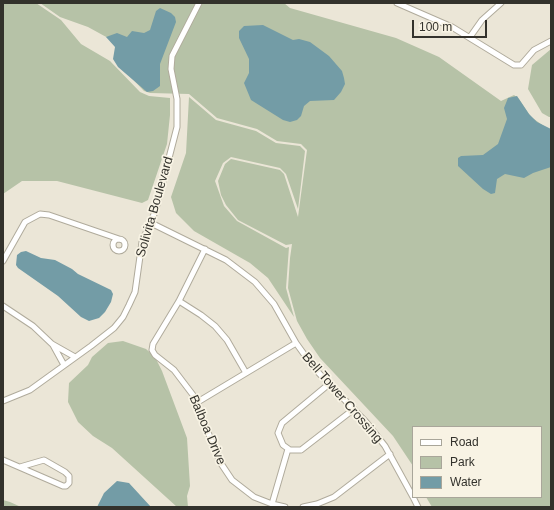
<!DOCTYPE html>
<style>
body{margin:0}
#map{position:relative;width:554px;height:510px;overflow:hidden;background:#ebe6d7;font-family:Helvetica,sans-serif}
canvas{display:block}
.frame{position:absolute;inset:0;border:4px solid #33322c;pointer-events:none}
.legend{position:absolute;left:412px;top:426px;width:130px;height:72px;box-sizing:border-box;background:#f8f3e4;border:1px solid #a9a69a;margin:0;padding:5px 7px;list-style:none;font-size:12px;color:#33322c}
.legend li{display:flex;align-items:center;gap:8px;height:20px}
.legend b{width:20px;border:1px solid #a9a69a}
.scale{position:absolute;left:412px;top:20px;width:75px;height:18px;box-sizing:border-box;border:2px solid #33322c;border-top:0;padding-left:5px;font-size:12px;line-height:14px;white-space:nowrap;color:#33322c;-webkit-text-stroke:3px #f8f3e4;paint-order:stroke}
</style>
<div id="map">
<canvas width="554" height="510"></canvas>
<div class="frame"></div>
<ul class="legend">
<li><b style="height:5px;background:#fff"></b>Road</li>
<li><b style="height:11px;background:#b6c2a7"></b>Park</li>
<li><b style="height:11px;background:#739ca6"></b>Water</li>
</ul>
<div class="scale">100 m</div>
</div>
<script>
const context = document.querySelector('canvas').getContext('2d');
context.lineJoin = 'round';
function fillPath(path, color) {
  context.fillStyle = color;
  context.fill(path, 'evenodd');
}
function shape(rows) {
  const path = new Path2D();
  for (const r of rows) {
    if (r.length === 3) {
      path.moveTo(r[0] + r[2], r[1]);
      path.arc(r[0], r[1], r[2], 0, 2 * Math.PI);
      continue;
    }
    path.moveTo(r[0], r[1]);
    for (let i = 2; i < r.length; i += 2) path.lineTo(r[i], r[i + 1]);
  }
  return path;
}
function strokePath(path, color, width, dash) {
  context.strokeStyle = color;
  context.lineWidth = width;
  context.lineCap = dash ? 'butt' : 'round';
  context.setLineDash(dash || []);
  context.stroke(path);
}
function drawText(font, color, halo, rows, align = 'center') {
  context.font = font + ' Helvetica,sans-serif';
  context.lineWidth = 3.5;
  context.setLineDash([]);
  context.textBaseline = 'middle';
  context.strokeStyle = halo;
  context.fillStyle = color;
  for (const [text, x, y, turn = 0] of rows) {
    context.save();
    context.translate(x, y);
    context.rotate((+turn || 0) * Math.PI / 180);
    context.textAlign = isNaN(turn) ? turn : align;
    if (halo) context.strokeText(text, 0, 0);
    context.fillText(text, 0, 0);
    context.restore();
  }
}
fillPath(shape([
 [3,3,36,3,61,20,81,44,110,61,140,92,149,96,170,98,170,115,167,144,148,200,142,203,57,181,22,181,3,194],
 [40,3,284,3,290,8,396,38,439,57,501,101,514,95,519,99,531,117,551,131,551,507,432,507,426,497,541,497,541,427,413,427,413,466,393,436,320,358,307,339,297,321,288,288,290,258,292,244,286,245,238,220,226,205,221,195,218,181,225,164,231,159,280,170,284,174,298,217,307,150,301,144,277,141,257,129,217,118,189,94,150,93,144,91,122,68,119,44,88,27,60,17],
 [551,49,551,117,549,117,542,113,528,89,532,65],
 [189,97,216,120,256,131,276,143,300,146,305,151,298,209,286,174,280,168,231,157,223,163,215,181,224,206,237,221,286,248,289,247,286,288,294,317,268,278,250,263,194,231,176,213,171,197,186,153],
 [123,341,146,349,155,357,162,371,187,438,190,486,187,496,188,507,177,507,112,448,93,436,78,422,68,402,69,383,88,365,92,357,108,343],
 [3,500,10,502,21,507,3,507]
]), '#b6c2a7');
fillPath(shape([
 [160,8,171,13,175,17,176,22,160,64,160,86,153,91,147,92,118,67,113,59,115,47,106,37,117,33,127,37,132,31,144,33,150,30,156,11],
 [263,25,293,40,299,39,310,42,329,56,342,71,344,78,345,84,341,92,334,100,310,101,304,106,301,116,297,120,290,122,283,120,251,100,244,83,249,73,249,59,239,38,239,31,244,26],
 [517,96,529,114,537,122,551,129,551,167,533,173,524,178,505,174,497,179,495,193,491,194,483,189,458,166,458,158,461,156,483,155,498,144,507,119,504,108,508,98],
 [26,251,41,258,55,260,72,269,78,274,111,290,113,294,111,302,105,312,99,318,89,321,81,317,58,296,18,268,16,265,17,255,21,252],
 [117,481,129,483,151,507,97,507,104,493]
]), '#739ca6');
const minor = shape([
 [397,3,452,27,514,65,521,65,534,50,551,41],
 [470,37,482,20,501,3],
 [151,223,226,260,255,282,274,304,296,343,314,368,366,422,385,446,413,497],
 [119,245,6],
 [205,249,179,301,153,344,152,350,155,355,174,370,193,395,220,462,232,480,254,497,272,504,285,507],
 [3,261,25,222,40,214,49,215,122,240],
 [179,301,201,315,215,326,227,340,246,373],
 [3,306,33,326,52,344,75,357],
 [53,345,64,365],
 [329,384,282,423,278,433,283,445,290,450,301,450,354,409],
 [3,401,30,390,91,346,114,328,123,317,129,305,135,292,142,242,155,212,177,127,177,99,171,69,172,56,199,3],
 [196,403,296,343],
 [3,460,63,486,66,486,69,483,69,476,65,472,44,460,20,467],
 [413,497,418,507],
 [272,504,288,449],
 [303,507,317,504,334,497,390,454]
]);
strokePath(minor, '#b0ab9c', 7);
strokePath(minor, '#fff', 5);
drawText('13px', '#33322c', '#f8f3e4', [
 ["Solivita Boulevard",155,207,-74],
 ["Bell Tower Crossing",342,398,49],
 ["Balboa Drive",207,430,67]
]);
</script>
